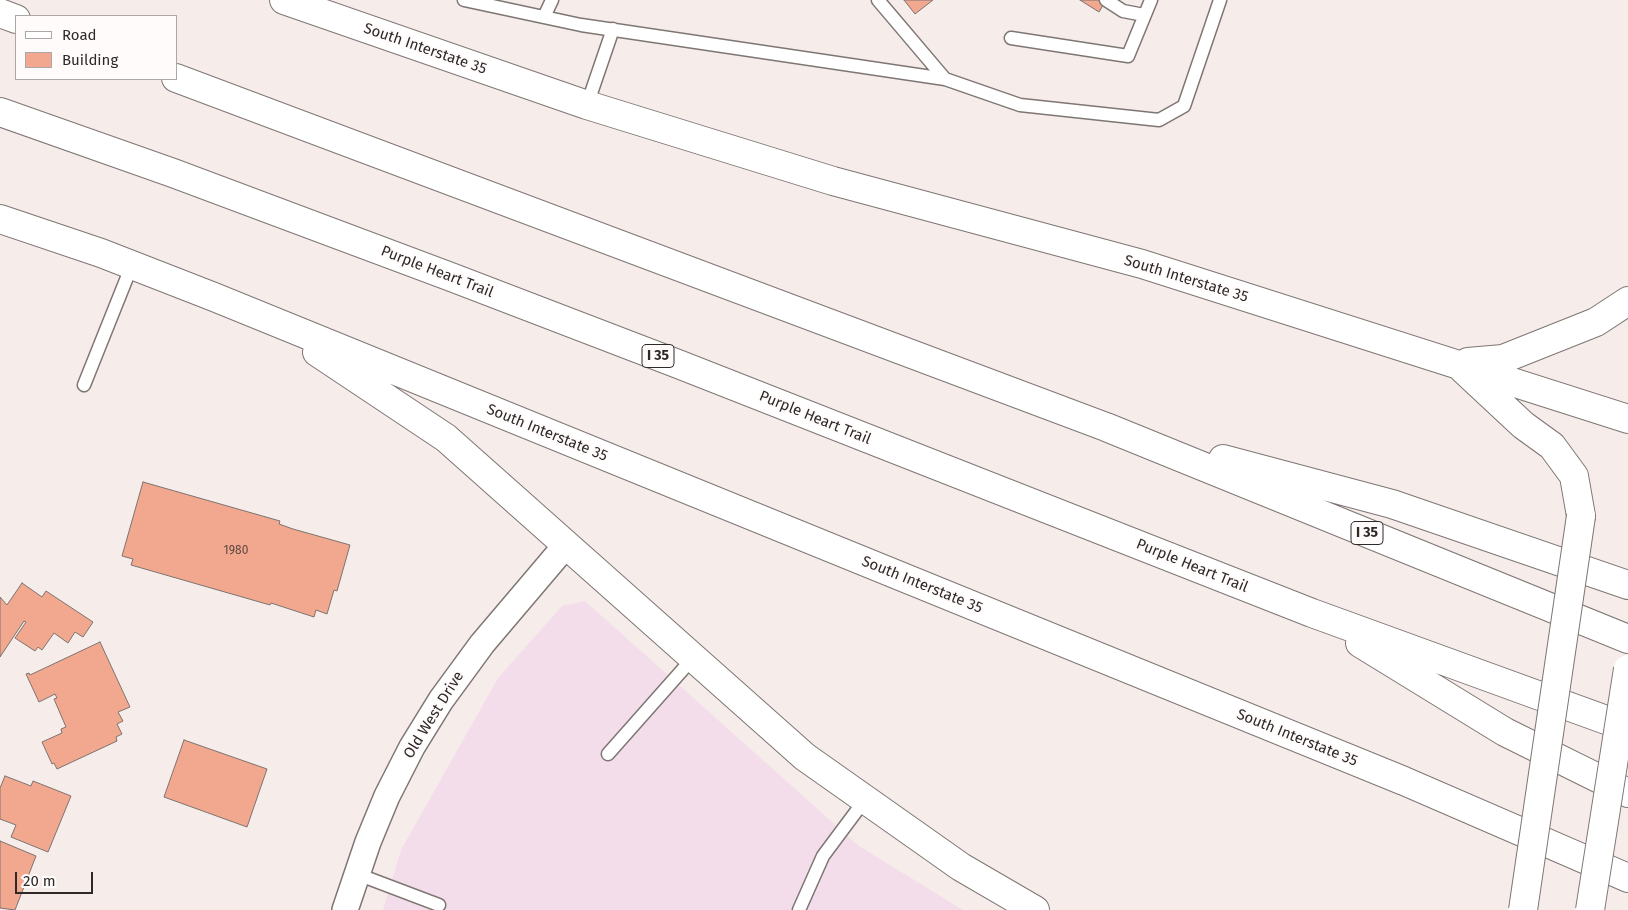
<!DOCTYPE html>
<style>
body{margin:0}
#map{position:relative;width:1628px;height:910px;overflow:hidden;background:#f6ece9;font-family:"Fira Sans",sans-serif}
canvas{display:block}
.legend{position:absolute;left:15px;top:15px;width:162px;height:65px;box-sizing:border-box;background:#fffbfa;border:1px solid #aba7a6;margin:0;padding:6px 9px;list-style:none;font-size:15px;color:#2d2928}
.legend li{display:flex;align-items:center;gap:10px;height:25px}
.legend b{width:25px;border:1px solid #aba7a6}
.scale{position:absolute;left:15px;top:872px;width:78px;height:22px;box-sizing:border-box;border:2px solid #2d2928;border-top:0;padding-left:6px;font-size:15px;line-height:18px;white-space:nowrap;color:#2d2928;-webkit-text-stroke:4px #fffbfa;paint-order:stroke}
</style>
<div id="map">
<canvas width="1628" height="910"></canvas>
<ul class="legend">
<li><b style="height:6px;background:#fff"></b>Road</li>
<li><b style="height:14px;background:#f2a88e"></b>Building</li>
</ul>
<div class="scale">20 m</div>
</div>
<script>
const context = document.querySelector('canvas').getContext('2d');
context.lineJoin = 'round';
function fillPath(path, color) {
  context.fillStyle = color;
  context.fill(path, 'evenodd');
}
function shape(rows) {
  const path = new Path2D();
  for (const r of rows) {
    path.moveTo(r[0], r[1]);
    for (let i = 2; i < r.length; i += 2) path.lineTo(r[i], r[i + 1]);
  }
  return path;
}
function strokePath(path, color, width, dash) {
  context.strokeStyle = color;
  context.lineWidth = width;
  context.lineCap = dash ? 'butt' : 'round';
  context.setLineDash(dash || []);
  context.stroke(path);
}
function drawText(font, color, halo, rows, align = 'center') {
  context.font = font + ' "Fira Sans",sans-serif';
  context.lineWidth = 4;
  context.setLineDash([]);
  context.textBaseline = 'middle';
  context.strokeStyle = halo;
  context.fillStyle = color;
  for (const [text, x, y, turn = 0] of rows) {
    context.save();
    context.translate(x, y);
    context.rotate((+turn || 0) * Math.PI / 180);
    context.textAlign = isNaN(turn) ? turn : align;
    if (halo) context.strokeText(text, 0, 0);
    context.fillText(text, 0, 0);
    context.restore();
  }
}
fillPath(shape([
 [585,601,859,846,963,910,383,910,401,850,498,678,562,606]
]), '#f4ddeb');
const building = shape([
 [904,0,933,0,915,14,904,0],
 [1080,0,1106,0,1099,12,1080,0],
 [143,482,280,521,279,524,293,529,350,545,337,591,334,590,327,614,316,610,314,617,271,603,270,605,131,565,133,559,122,556,143,482],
 [22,583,42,597,46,591,93,622,83,637,75,632,68,643,54,633,42,650,38,647,35,651,15,638,26,622,24,621,0,657,0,597,7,605,22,583],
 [100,642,130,707,118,712,123,721,117,724,122,734,116,737,117,741,57,769,54,763,52,764,42,742,62,733,61,729,66,727,54,699,57,698,55,694,39,702,26,674,29,673,30,675,100,642],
 [184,740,267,769,247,827,164,797,184,740],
 [5,776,31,786,33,781,71,796,48,852,11,837,16,825,0,819,0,788,5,776],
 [0,841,36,856,15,910,0,908,0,841]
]);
fillPath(building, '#f2a88e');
strokePath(building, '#7b7370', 1);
const lane = shape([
 [464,0,581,25,945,79,1020,105,1159,120,1184,106,1220,0],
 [878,0,945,79],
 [1106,0,1123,11,1144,15],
 [544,17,552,0],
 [1011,38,1128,56,1151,0],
 [587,105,613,29],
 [84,385,132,265],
 [608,754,693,658],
 [357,874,439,905],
 [799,910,823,856,864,801]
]);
const street = shape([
 [345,910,368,842,387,796,412,747,441,700,482,644,566,545]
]);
const secondary = shape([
 [284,0,587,105,833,181,1142,264,1628,419],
 [0,219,101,253,214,297,1404,781,1628,878],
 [317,352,446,438,805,757,961,867,1035,910],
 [1468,362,1503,359,1596,322,1628,301],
 [1463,369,1523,425,1552,446,1574,476,1581,516]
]);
const highway = shape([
 [0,13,16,19],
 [176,78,1106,427,1628,639],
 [0,112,173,173,451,277,678,364,1312,613,1628,728],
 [1223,459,1392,504,1628,585],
 [1360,643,1505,732,1628,793]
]);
strokePath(lane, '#7e7673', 15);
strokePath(street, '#7e7673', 28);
strokePath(secondary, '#7e7673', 30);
strokePath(highway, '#7e7673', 30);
strokePath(lane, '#fff', 12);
strokePath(street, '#fff', 25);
strokePath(secondary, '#fff', 28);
strokePath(highway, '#fff', 28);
const secondaryBridge = shape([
 [1523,910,1581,516],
 [1590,910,1628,669]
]);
strokePath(secondaryBridge, '#7e7673', 30, []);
strokePath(secondaryBridge, '#fff', 28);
drawText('12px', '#5e4942', null, [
 ["1980",236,551]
]);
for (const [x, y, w] of [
 [658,356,32],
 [1367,533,32]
]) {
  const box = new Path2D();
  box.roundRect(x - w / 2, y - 11.5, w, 23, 4);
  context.fillStyle = '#fffbfa';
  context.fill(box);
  strokePath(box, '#2d2928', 1);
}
drawText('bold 14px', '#2d2928', null, [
 ["I 35",658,356],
 ["I 35",1367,533]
]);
drawText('15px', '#2d2928', '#fffbfa', [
 ["South Interstate 35",425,49,19],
 ["Purple Heart Trail",437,272,21],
 ["South Interstate 35",1186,279,17],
 ["Purple Heart Trail",815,418,22],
 ["South Interstate 35",547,433,22],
 ["Purple Heart Trail",1192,566,22],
 ["South Interstate 35",922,585,22],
 ["Old West Drive",434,715,-58],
 ["South Interstate 35",1297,738,22]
]);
</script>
